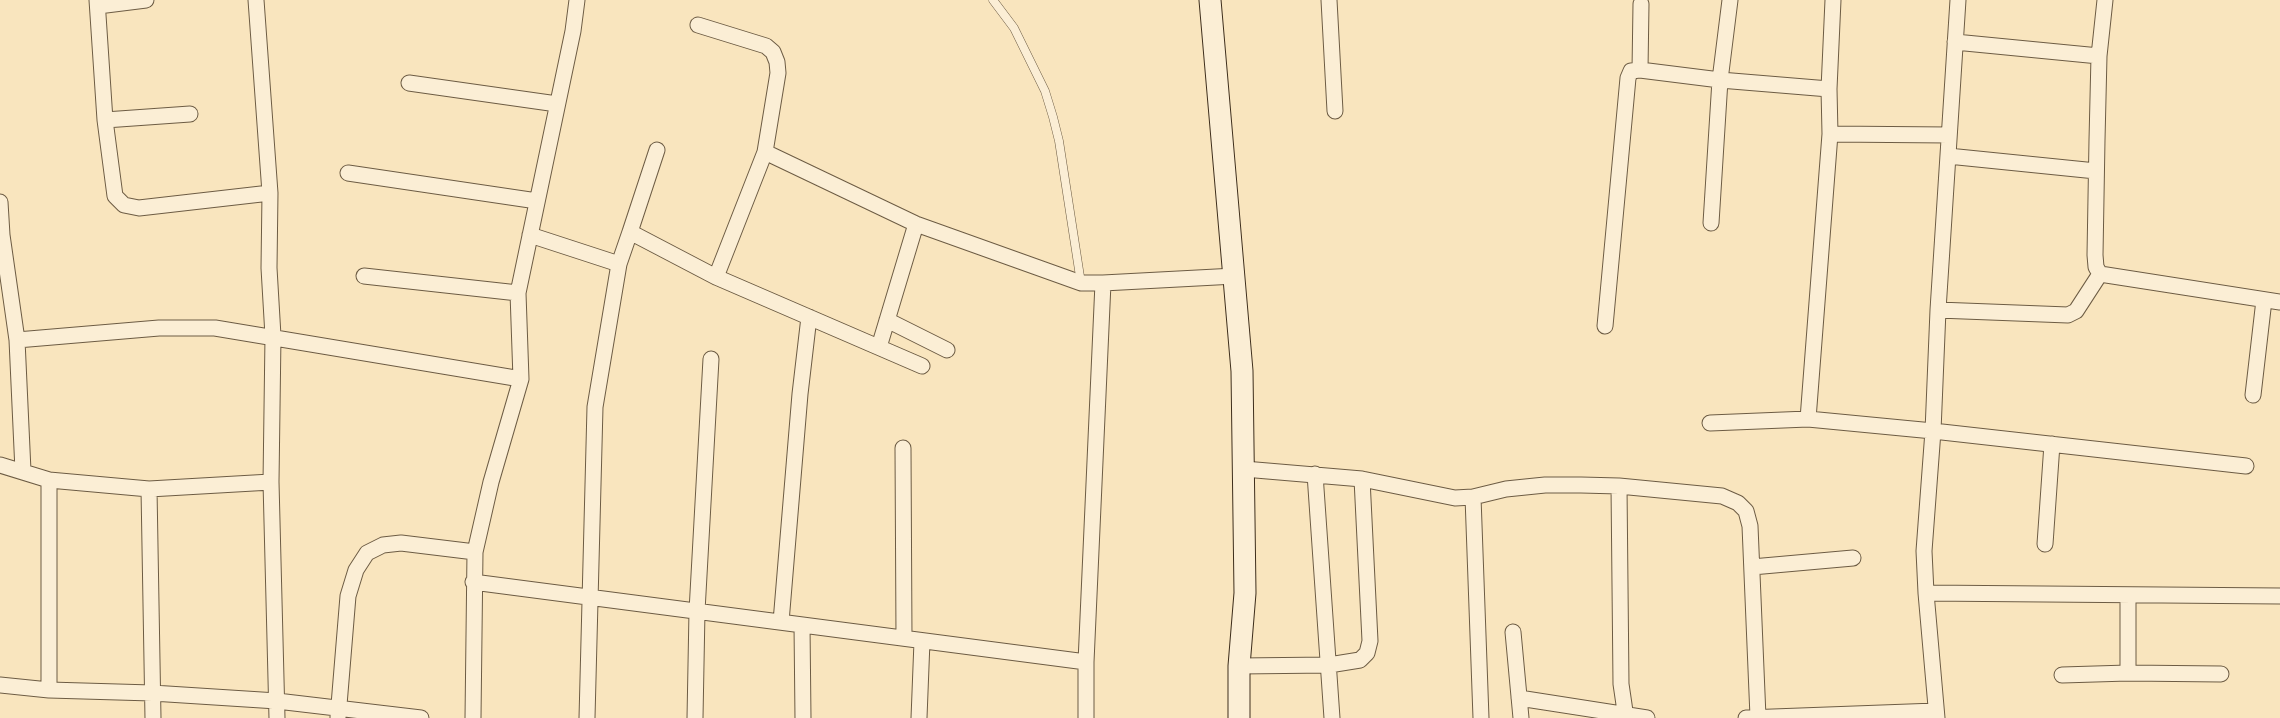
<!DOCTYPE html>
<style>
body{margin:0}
canvas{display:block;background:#f9e5be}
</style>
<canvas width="2280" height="718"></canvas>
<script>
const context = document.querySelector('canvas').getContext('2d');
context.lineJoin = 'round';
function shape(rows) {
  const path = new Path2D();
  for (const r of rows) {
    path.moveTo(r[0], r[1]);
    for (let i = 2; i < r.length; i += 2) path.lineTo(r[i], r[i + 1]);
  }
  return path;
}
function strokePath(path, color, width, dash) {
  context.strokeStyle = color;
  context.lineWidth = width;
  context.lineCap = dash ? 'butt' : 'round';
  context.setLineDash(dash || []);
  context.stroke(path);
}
const lane = shape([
 [993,0,1014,28,1045,91,1053,117,1059,141,1081,283]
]);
const street = shape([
 [97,0,105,120,115,196,124,205,139,208,270,193],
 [256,0,270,193,269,268,273,336,271,482],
 [1329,0,1335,111],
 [2105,0,2099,56,2097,140,2095,255,2096,267,2100,274,2280,302],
 [98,6,146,0],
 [698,25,766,46,773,52,777,62,778,73,765,152],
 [1955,42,2099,56],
 [1640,70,1641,4],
 [409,83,557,104],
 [105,120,190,114],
 [1830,134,1949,135],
 [1948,156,2096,171],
 [348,173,537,201],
 [0,202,2,235,17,340,23,471],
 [1711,223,1720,80,1730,0],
 [630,232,657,150],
 [530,235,619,264],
 [364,276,518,293,573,31,577,0],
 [716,277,765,152,916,224,1081,283,1103,283],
 [1938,310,2068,315,2076,311,2100,274],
 [887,320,947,350],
 [1605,326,1628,78,1631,71,1640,70,1720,80,1829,89],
 [17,340,159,328,215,328,521,379],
 [879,347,916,224],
 [2253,395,2264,300],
 [1808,419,1830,134,1829,89,1833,0],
 [1710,423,1808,419,1933,431,2246,466],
 [903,448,904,638],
 [0,465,49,480,149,489,271,482,277,718],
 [1244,469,1362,479,1455,498,1473,497,1506,489,1545,485,1581,485,1619,486,1722,496,1738,503,1746,511,1750,526,1758,717],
 [1315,474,1332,718],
 [1619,486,1621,684,1626,718],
 [149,489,153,718],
 [1473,497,1481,718],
 [2045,544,2052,444],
 [1752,567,1853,558],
 [473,582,1086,662],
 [1926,593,2280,596],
 [2128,595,2128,673,2221,674],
 [781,622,800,394,809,317],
 [802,625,803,718],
 [1513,632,1521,718],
 [1239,666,1329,665,1360,660,1367,653,1370,641,1362,479],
 [2062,675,2128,673],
 [0,685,49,690,152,693,277,701,421,718],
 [49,690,49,480],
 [1519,698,1647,718],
 [338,717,348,596,356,570,367,553,383,545,401,543,475,552],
 [473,718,475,552,491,482,521,379,518,293],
 [587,718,595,407,619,264,630,232,716,277,922,366],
 [695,718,697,611,711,359],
 [919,718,922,641],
 [1086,718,1086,662,1103,283,1235,276],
 [1746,718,1936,711],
 [1937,718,1926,593,1924,551,1933,431,1938,310,1958,0]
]);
const secondary = shape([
 [1210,0,1242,371,1245,593,1239,666,1239,718]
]);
strokePath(lane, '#6d5c44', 9);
strokePath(street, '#6d5c44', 17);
strokePath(secondary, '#3e2e1c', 23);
strokePath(lane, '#fbeed5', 8);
strokePath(street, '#fbeed5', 15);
strokePath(secondary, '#fbeed5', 21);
</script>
